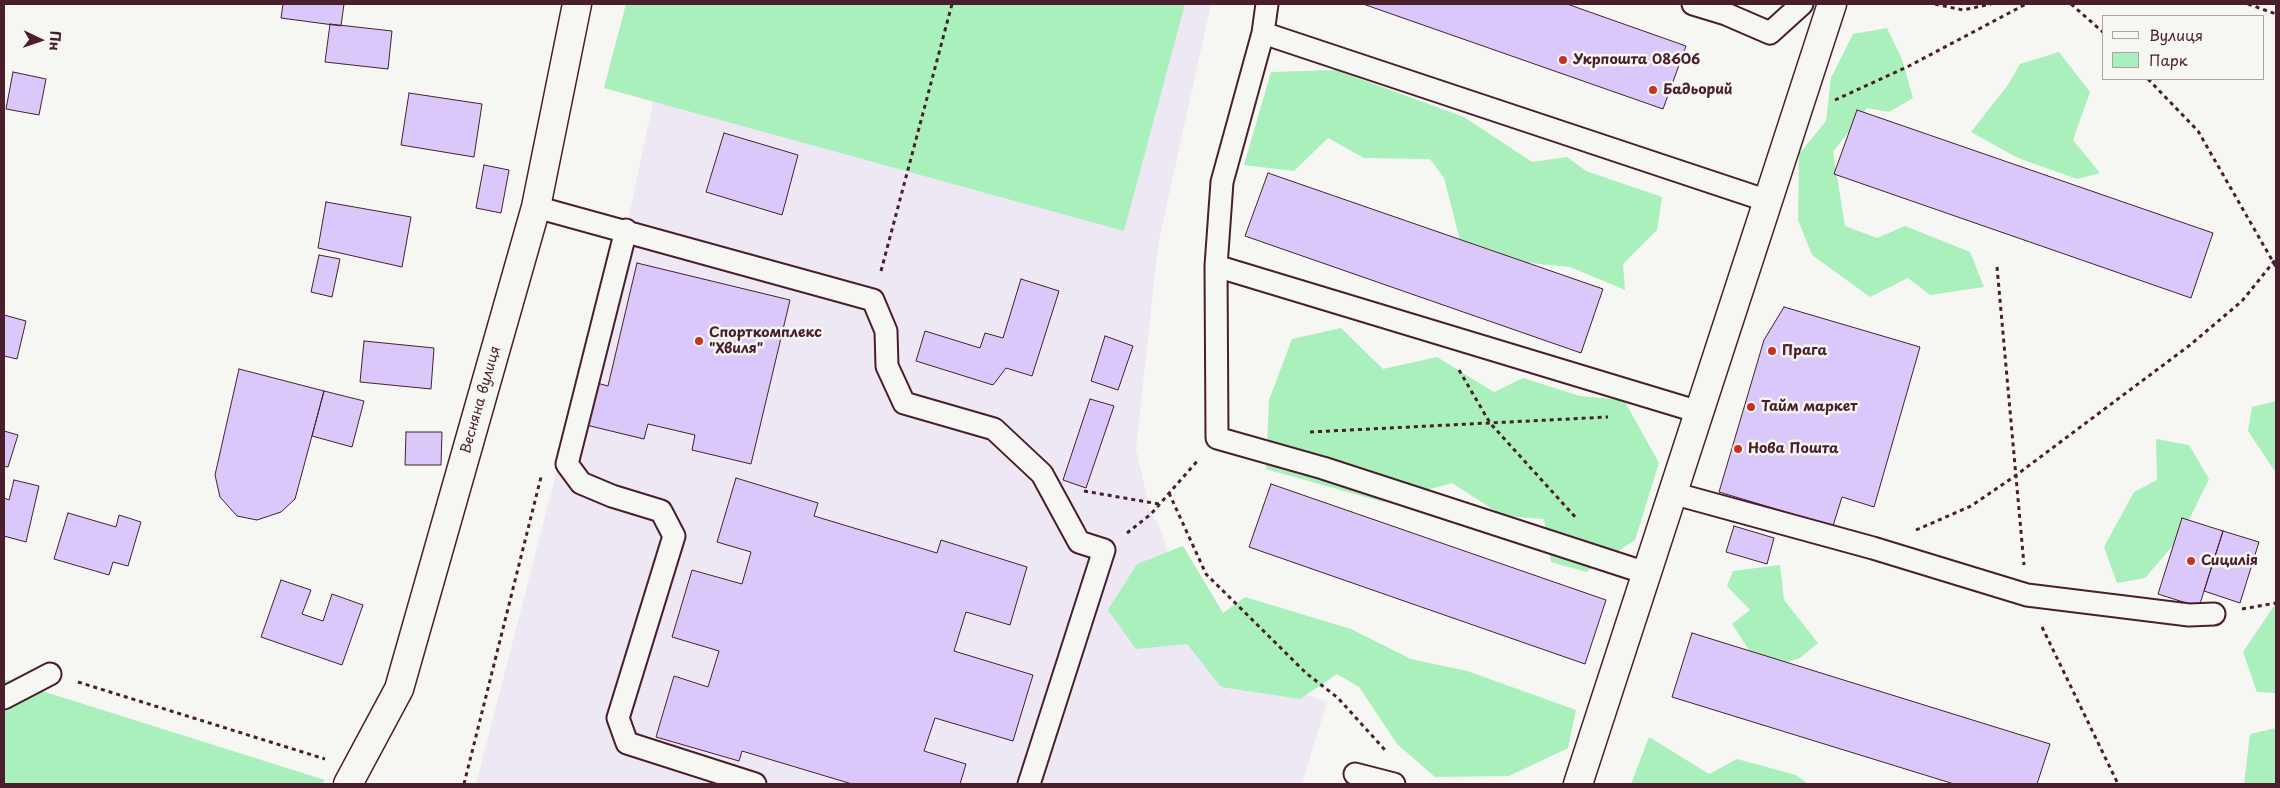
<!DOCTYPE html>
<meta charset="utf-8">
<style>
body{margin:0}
#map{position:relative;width:2280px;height:788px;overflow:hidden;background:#f6f6f2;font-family:"Playpen Sans",sans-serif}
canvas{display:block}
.frame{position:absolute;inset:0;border:5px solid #4a1f2b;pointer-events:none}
.legend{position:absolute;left:2102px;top:15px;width:162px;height:65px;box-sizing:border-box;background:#f6f6f2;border:1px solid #b1a0a2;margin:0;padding:6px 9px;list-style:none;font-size:15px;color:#4a1f2b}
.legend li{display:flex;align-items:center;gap:10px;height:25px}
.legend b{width:25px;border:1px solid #b1a0a2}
.north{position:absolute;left:15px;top:15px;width:50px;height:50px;-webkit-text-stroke:4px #f6f6f2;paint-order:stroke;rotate:93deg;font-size:14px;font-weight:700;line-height:20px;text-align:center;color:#4a1f2b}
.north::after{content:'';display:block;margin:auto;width:18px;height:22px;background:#4a1f2b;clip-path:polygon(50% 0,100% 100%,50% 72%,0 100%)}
</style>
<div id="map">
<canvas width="2280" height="788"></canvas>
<div class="frame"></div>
<ul class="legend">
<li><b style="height:6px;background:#f6f6f2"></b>Вулиця</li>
<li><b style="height:14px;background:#aaf0bc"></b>Парк</li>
</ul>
<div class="north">Пн</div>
</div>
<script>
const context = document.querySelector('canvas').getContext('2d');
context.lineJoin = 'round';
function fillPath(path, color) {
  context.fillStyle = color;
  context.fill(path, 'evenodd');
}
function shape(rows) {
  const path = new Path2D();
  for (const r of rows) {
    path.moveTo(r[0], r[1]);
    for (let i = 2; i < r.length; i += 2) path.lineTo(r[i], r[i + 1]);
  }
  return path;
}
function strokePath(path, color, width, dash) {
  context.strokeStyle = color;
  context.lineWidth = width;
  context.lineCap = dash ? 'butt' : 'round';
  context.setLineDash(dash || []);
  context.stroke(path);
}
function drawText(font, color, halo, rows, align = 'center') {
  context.font = font + ' "Playpen Sans",sans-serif';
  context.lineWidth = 5;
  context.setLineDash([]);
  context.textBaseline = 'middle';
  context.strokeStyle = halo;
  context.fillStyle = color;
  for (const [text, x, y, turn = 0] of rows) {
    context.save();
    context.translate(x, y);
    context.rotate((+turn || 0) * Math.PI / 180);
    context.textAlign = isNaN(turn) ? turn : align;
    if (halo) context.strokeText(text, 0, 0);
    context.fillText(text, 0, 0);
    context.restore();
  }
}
fillPath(shape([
 [626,4,1211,4,1158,245,1136,449,1151,514,1159,526,1207,661,1327,702,1302,784,476,784,565,439,626,230,653,102,604,88]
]), '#eee8f4');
fillPath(shape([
 [626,4,1185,4,1124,231,604,88],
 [1887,28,1902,59,1913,98,1889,112,1867,108,1833,152,1845,226,1877,238,1905,226,1970,252,1984,287,1930,295,1908,278,1870,297,1812,255,1798,220,1799,154,1826,121,1831,78,1853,34],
 [2059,52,2090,92,2073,140,2100,173,2077,179,2018,158,1971,132,2008,85,2020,64],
 [1336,70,1464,117,1532,162,1567,157,1586,171,1662,197,1657,230,1623,264,1625,290,1570,267,1464,256,1444,178,1430,159,1364,158,1328,138,1294,171,1244,165,1271,72],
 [1341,328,1383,369,1437,357,1494,392,1523,378,1580,396,1624,400,1659,463,1635,540,1586,572,1551,562,1544,519,1503,516,1452,483,1383,502,1266,469,1269,400,1292,339],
 [2276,401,2276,473,2248,431,2252,407],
 [2156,439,2189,445,2209,479,2181,536,2145,578,2117,583,2104,547,2134,492,2157,480],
 [1183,546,1223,613,1245,597,1351,629,1411,659,1467,671,1576,710,1568,748,1509,776,1435,777,1397,744,1359,687,1337,674,1300,699,1221,687,1187,644,1136,649,1108,610,1137,564],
 [1780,565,1784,600,1818,643,1800,658,1762,670,1732,624,1750,610,1727,586,1733,571],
 [2276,603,2276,693,2257,692,2243,652],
 [4,679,325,780,322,784,4,784],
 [2276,728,2276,784,2244,784,2250,734],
 [1649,737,1709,774,1737,759,1796,775,1808,784,1631,784]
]), '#aaf0bc');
const building = shape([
 [283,4,344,4,341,26,281,18,283,4],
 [1363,4,1567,4,1686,46,1663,109,1363,4],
 [330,24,392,31,388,69,325,62,330,24],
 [13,72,46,79,39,115,6,109,13,72],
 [409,93,482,104,474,157,401,145,409,93],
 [1857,110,2213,233,2191,298,1834,174,1857,110],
 [724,133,798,155,782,215,706,192,724,133],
 [484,165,509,170,501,213,476,208,484,165],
 [1268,173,1603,289,1581,353,1245,236,1268,173],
 [326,202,411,217,402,267,318,248,326,202],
 [319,255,340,259,332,297,311,292,319,255],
 [637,263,790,300,751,464,692,450,695,435,648,424,644,439,582,424,593,382,608,386,637,263],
 [1021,279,1059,291,1032,376,1006,368,993,385,916,361,925,331,980,348,985,333,1003,338,1021,279],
 [1784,307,1920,347,1874,507,1842,497,1833,526,1719,492,1764,340,1784,307],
 [4,315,26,321,17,359,4,356,4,315],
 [1105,336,1133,346,1118,390,1091,381,1105,336],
 [364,341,434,348,431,389,360,382,364,341],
 [239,369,324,391,295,499,281,512,257,520,237,516,220,497,215,475,239,369],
 [324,391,364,401,352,447,312,436,324,391],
 [1090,399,1114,406,1086,488,1063,480,1090,399],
 [4,431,18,435,8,467,4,466,4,431],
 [406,432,442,432,441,465,405,465,406,432],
 [736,478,818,503,814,516,937,553,941,540,1027,567,1010,625,966,612,954,651,1033,675,1013,741,935,718,924,751,966,764,960,784,852,784,742,751,739,761,656,737,674,676,708,687,719,651,672,637,692,570,742,584,751,552,717,542,736,478],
 [14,480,39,486,26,542,4,536,4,498,9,500,14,480],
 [1271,484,1606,600,1585,664,1249,547,1271,484],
 [68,513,116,527,119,515,141,522,128,566,113,562,109,575,54,559,68,513],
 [2182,518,2223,531,2199,607,2158,594,2182,518],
 [1734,526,1774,538,1767,564,1726,552,1734,526],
 [2223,531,2259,542,2240,603,2204,591,2223,531],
 [281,580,311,590,302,614,323,621,332,594,363,605,342,665,261,637,281,580],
 [1692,633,2050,744,2037,784,1954,784,1672,697,1692,633]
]);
fillPath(building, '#dac8fa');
strokePath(building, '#4a1f2b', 1);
const service = shape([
 [1267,4,1263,33,1222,182,1216,266,1217,438,1323,468,1646,573],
 [1693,4,1726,14,1770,33,1802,4],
 [1263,33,1768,201],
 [536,207,873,300,886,331,887,366,904,403,994,429,1042,474,1079,542,1104,550,1029,784],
 [626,230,567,464,581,483,612,496,661,511,674,536,618,718,627,743,755,784],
 [1216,266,1699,412],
 [1672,493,1873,548,2027,595,2189,615,2214,614],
 [4,698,50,674],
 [1355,774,1394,784]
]);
const minor = shape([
 [1578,784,1832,4]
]);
const tertiary = shape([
 [348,784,399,689,536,207,577,4]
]);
strokePath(service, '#4a1f2b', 25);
strokePath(minor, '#4a1f2b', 31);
strokePath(tertiary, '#4a1f2b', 31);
strokePath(shape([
 [1935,4,1963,10,1991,4],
 [2071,4,2104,33],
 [2248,4,2276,14],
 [2148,79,2198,131,2276,267],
 [1835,100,1909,66,2026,4],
 [1997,267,2024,565],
 [881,271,952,4],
 [1459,370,1490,423,1577,519],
 [1310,432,1608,417],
 [1084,491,1159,504],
 [1169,493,1206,574,1306,673,1338,698,1385,750],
 [1916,530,1971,506,2015,476,2190,345,2242,301,2276,259],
 [1127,533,1151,514,1199,459],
 [2242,609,2276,603],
 [2042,627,2118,784],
 [78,682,325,759],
 [464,784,541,477]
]), '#4a1f2b', 3, [4, 4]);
strokePath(service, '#f6f6f2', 21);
strokePath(minor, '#f6f6f2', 28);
strokePath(tertiary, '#f6f6f2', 28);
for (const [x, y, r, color] of [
 [1563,60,5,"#c8321e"],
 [1653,90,5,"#c8321e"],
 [699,341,5,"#c8321e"],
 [1772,351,5,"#c8321e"],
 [1751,407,5,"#c8321e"],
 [1738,449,5,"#c8321e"],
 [2191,561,5,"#c8321e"]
]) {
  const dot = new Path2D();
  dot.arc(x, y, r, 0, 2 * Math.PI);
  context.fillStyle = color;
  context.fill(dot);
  strokePath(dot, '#f6f6f2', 2);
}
drawText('bold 14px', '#4a1f2b', '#f6f6f2', [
 ["Укрпошта 08606",1573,60],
 ["Бадьорий",1663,90],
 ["Спорткомплекс",709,333],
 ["\"Хвиля\"",709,349],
 ["Прага",1782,351],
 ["Тайм маркет",1761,407],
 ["Нова Пошта",1748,449],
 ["Сицилія",2201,561]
], 'left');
drawText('14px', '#4a1f2b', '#f6f6f2', [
 ["Весняна вулиця",481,400,-74]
]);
</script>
